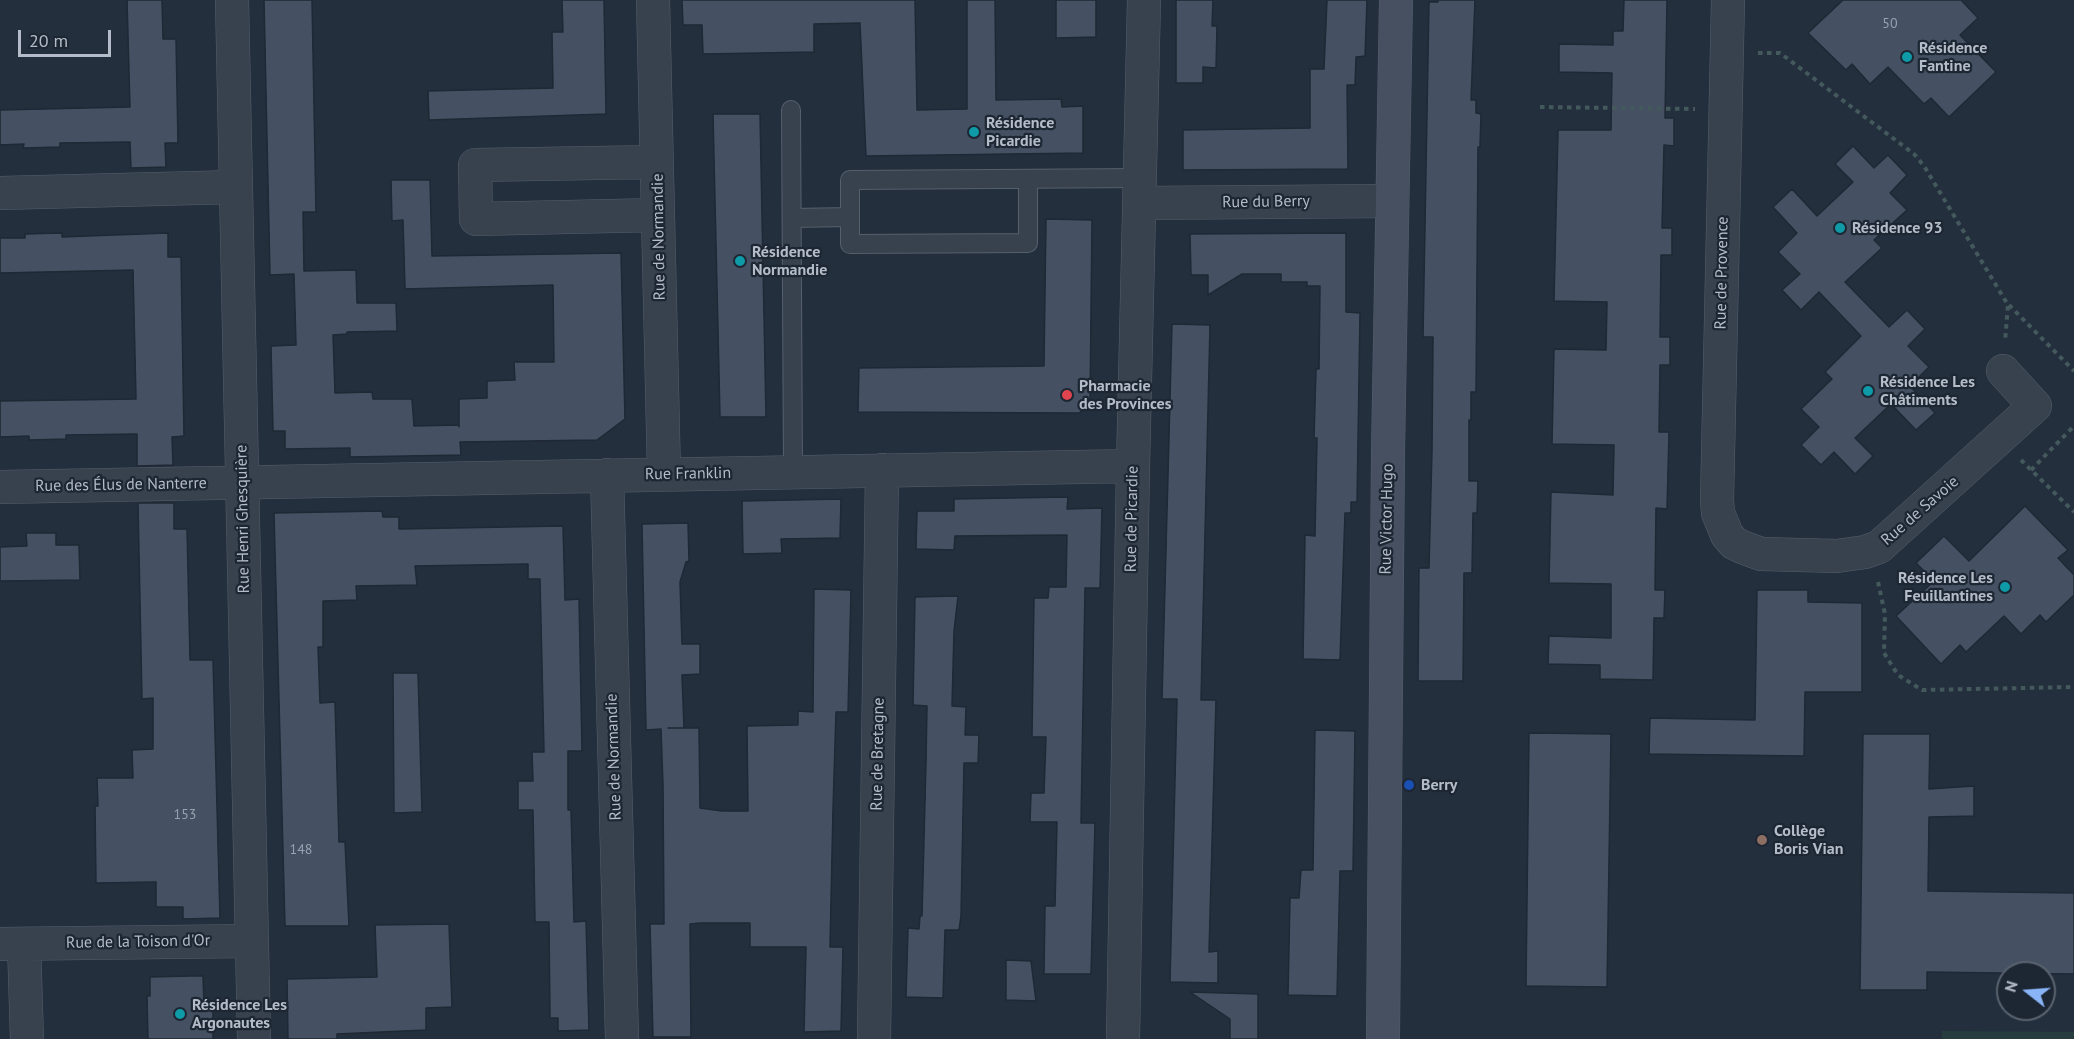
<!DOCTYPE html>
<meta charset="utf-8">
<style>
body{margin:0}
#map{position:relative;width:2074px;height:1039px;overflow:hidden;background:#242f3e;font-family:"PT Sans",sans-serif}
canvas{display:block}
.north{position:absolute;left:1996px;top:961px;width:60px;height:60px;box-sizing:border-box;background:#1d2633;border:2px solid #59626f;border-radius:50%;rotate:287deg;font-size:16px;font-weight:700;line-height:24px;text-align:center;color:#b4bcc9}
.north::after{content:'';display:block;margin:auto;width:21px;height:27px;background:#8ab4f8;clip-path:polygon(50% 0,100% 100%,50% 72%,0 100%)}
.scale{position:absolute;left:18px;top:30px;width:93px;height:27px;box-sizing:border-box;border:3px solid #b4bcc9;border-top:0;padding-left:8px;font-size:18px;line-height:21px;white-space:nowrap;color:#b4bcc9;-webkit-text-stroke:4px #1d2633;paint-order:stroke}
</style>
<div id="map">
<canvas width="2074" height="1039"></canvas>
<div class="north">N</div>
<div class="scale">20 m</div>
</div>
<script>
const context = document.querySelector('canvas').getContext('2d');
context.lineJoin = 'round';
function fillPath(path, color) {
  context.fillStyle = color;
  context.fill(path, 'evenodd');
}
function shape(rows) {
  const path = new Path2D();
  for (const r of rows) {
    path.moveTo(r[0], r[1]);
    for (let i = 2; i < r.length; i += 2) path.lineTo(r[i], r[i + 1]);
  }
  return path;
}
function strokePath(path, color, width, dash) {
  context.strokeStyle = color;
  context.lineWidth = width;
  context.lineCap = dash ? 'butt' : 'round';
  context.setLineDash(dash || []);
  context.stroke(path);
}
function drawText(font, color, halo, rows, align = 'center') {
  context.font = font + ' "PT Sans",sans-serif';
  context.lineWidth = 4.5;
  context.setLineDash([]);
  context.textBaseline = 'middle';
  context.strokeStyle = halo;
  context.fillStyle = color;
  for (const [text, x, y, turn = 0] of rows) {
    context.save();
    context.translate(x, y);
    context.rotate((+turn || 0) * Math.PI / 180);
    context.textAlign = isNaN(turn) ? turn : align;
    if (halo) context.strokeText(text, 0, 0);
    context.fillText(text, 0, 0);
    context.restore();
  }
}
fillPath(shape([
 [1942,1031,2074,1032,2074,1039,1942,1039]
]), '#263c3f');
const building = shape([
 [127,0,162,0,163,39,176,39,178,143,165,143,166,167,131,168,130,142,60,143,60,147,23,148,24,144,0,145,0,110,130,107,127,0],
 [264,0,312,0,316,212,303,212,304,271,356,270,357,303,396,303,397,331,347,332,347,334,333,335,335,393,372,392,373,399,412,399,414,426,459,425,459,427,459,399,487,398,487,381,515,380,514,362,554,362,553,285,405,289,403,220,392,221,391,180,430,180,432,256,621,253,625,419,597,440,460,442,461,455,350,457,350,448,285,449,285,431,273,431,271,346,296,345,294,274,270,275,264,0],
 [562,0,604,0,606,114,429,120,428,91,553,88,552,32,563,32,562,0],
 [682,0,915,0,917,110,967,109,967,0,995,0,996,100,1061,99,1062,107,1083,106,1083,153,866,156,860,23,814,24,814,52,703,54,702,25,683,25,682,0],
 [1056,0,1096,0,1096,37,1056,38,1056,0],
 [1176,0,1213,0,1212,26,1217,26,1216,68,1203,67,1203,83,1176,83,1176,0],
 [1327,0,1367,0,1365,56,1356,57,1355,85,1347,85,1348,169,1183,170,1183,130,1310,128,1310,69,1324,69,1327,0],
 [1438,0,1475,0,1471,100,1476,100,1476,113,1481,114,1480,147,1478,147,1476,392,1471,392,1471,420,1469,420,1469,481,1478,481,1477,513,1473,513,1472,573,1464,573,1463,681,1418,681,1419,568,1429,568,1432,450,1433,337,1423,337,1429,2,1438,2,1438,0],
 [1624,0,1667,0,1665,118,1674,118,1674,146,1664,145,1662,228,1672,228,1672,255,1661,255,1660,337,1670,337,1670,365,1660,365,1659,432,1669,432,1667,509,1656,508,1655,590,1665,590,1664,618,1654,618,1653,680,1600,679,1600,665,1548,664,1549,636,1611,638,1611,584,1549,583,1551,492,1613,495,1614,445,1552,444,1554,349,1606,350,1607,302,1554,301,1558,130,1611,130,1612,73,1559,72,1559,44,1613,45,1613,31,1623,31,1624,0],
 [1843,0,1961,0,1978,18,1960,35,1996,72,1949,117,1931,98,1924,104,1888,67,1870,84,1852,64,1846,70,1808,33,1843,0],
 [713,114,760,114,766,417,720,417,713,114],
 [1853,146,1874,168,1888,155,1907,175,1890,193,1907,210,1874,240,1882,248,1845,282,1889,327,1907,310,1925,329,1908,346,1929,367,1910,386,1935,413,1916,430,1891,404,1855,438,1873,456,1855,474,1834,452,1821,465,1801,445,1819,427,1801,409,1832,379,1825,372,1861,336,1819,292,1801,310,1782,290,1800,274,1778,252,1797,233,1773,207,1792,189,1817,216,1853,182,1835,164,1853,146],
 [1046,219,1092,220,1090,404,1079,413,858,412,859,368,1044,366,1046,219],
 [62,233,62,237,168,233,168,257,181,257,184,436,172,437,173,465,137,466,137,434,66,435,66,439,29,440,29,436,0,437,0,401,136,399,133,270,0,273,0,238,25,238,25,234,62,233],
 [1346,233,1346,312,1360,313,1357,502,1351,502,1351,513,1345,513,1340,660,1303,659,1305,535,1315,536,1317,438,1314,438,1316,369,1319,369,1320,286,1307,286,1307,282,1281,282,1281,274,1242,274,1208,295,1208,275,1191,275,1190,234,1346,233],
 [1172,324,1210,325,1201,700,1216,700,1209,952,1218,951,1218,983,1170,982,1177,699,1162,699,1172,324],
 [1068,497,1067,509,1102,508,1100,588,1085,588,1081,823,1095,823,1091,974,1044,974,1045,906,1055,906,1057,822,1030,822,1031,793,1044,793,1046,737,1032,737,1034,598,1048,598,1049,587,1066,587,1067,535,955,536,954,550,916,549,917,511,954,511,954,499,1068,497],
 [841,499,840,538,781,539,782,553,743,554,742,501,841,499],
 [138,503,174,503,174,529,187,529,190,660,213,660,220,918,183,919,183,907,156,907,156,882,96,883,95,806,98,806,97,778,133,778,132,750,153,749,153,698,142,699,138,503],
 [2025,506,2068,550,2058,558,2074,575,2074,595,2046,622,2040,615,2021,634,2004,616,1966,652,1960,645,1941,664,1896,616,1934,581,1916,563,1944,536,1969,561,2025,506],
 [382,511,383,517,399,517,399,529,563,526,565,600,579,599,582,751,568,751,568,810,571,810,574,922,586,921,589,1030,558,1031,558,1018,550,1018,549,922,535,922,533,810,518,810,518,781,533,781,532,752,544,752,540,579,528,579,528,564,415,566,417,585,356,586,357,600,323,601,323,647,318,647,320,703,335,702,339,842,345,842,349,926,285,926,274,513,382,511],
 [688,523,689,561,686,562,680,582,682,644,700,644,700,674,682,675,684,728,668,728,699,728,700,808,722,811,748,811,747,726,798,725,798,711,813,712,814,589,851,590,848,712,836,712,833,809,830,947,843,947,841,1031,804,1032,806,947,750,947,750,923,701,923,690,924,691,1037,653,1037,650,924,664,924,663,785,661,729,646,730,642,524,688,523],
 [26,533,56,533,56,545,79,545,80,580,0,581,0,547,27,546,26,533],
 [1757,590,1808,590,1808,602,1862,603,1862,692,1805,692,1804,756,1649,754,1650,718,1755,720,1757,590],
 [958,596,954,631,952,706,966,707,965,735,979,735,978,763,964,763,961,916,959,930,945,930,943,998,906,997,908,928,919,929,920,916,922,916,926,762,927,706,913,705,915,597,958,596],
 [393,673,418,673,422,812,394,813,393,673],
 [1315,730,1355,731,1353,871,1340,871,1337,996,1288,995,1290,898,1299,898,1301,870,1313,870,1315,730],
 [1529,733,1611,734,1607,987,1526,986,1529,733],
 [1863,734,1930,734,1929,789,1974,786,1974,816,1929,817,1928,891,2074,893,2074,974,1927,972,1927,990,1860,990,1863,734],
 [449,924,452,1007,426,1008,426,1030,337,1034,337,1039,288,1039,287,979,377,977,375,925,449,924],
 [1006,960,1031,961,1036,1001,1006,1000,1006,960],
 [190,976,203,976,204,1005,213,1005,213,1039,148,1039,147,996,150,996,150,977,190,976],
 [1190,992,1258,994,1258,1039,1230,1039,1230,1019,1190,992]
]);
fillPath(building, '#455162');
strokePath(building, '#1f2835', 1.5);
const lane = shape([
 [791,110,793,472],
 [1028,179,1028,243,850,244,850,180,1141,178],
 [792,218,850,217]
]);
const street = shape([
 [232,0,254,1039],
 [653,0,664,474],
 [1728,0,1717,500,1718,513,1727,535,1734,543,1742,547,1761,554,1837,556,1865,552,1879,547,2035,406,2003,371],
 [657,162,475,165,476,219,658,215],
 [0,193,236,187],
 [1140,203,1392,201],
 [607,475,622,1039],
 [0,487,1133,466],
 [0,944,252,941],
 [24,944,27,1039],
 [874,1039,882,470],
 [1123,1039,1133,466,1144,0]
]);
const secondary = shape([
 [1383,1039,1388,453,1396,0]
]);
strokePath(lane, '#565f6c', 20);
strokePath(street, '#565f6c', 34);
strokePath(secondary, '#565f6c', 34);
strokePath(shape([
 [1758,53,1780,53,1914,154,1924,166,2008,305,2005,341],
 [1540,107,1695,109],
 [2009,305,2074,371],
 [2021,460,2074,512],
 [2031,470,2074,426],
 [1878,582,1885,614,1884,653,1898,675,1922,690,2074,687]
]), '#44595c', 4, [4.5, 4.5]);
strokePath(lane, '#38414e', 18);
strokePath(street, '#38414e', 33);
strokePath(secondary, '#465061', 33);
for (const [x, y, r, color] of [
 [1907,57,6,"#0f9aa8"],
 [974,132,6,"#0f9aa8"],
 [1840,228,6,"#0f9aa8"],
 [740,261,6,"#0f9aa8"],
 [1868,391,6,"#0f9aa8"],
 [1067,395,6,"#e0444e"],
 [2005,587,6,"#0f9aa8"],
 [1409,785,6,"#1a4fb4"],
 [1762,840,6,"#8d6e63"],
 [180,1014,6,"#0f9aa8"]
]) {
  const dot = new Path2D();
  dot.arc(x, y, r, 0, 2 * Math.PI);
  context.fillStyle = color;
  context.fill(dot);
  strokePath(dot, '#1d2633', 2);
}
drawText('14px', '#98a1af', null, [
 ["50",1890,24],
 ["153",185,815],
 ["148",301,850]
]);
drawText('bold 16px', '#b4bcc9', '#1d2633', [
 ["Résidence",1919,48],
 ["Fantine",1919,66],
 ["Résidence",986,123],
 ["Picardie",986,141],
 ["Résidence 93",1852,228],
 ["Résidence",752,252],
 ["Normandie",752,270],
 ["Résidence Les",1880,382],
 ["Châtiments",1880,400],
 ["Pharmacie",1079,386],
 ["des Provinces",1079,404],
 ["Résidence Les",1993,578,"right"],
 ["Feuillantines",1993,596,"right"],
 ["Berry",1421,785],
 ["Collège",1774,831],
 ["Boris Vian",1774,849],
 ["Résidence Les",192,1005],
 ["Argonautes",192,1023]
], 'left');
drawText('16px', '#b4bcc9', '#1d2633', [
 ["Rue du Berry",1266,202,-1],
 ["Rue de Normandie",659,237,-91],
 ["Rue de Provence",1722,273,-89],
 ["Rue Franklin",688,474,-1],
 ["Rue des Élus de Nanterre",121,485,-1],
 ["Rue de Savoie",1920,511,-41],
 ["Rue Henri Ghesquière",243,519,-91],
 ["Rue de Picardie",1132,519,-89],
 ["Rue Victor Hugo",1387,519,-89],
 ["Rue de Bretagne",878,754,-89],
 ["Rue de Normandie",614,757,-92],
 ["Rue de la Toison d'Or",138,942,-1]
]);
</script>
